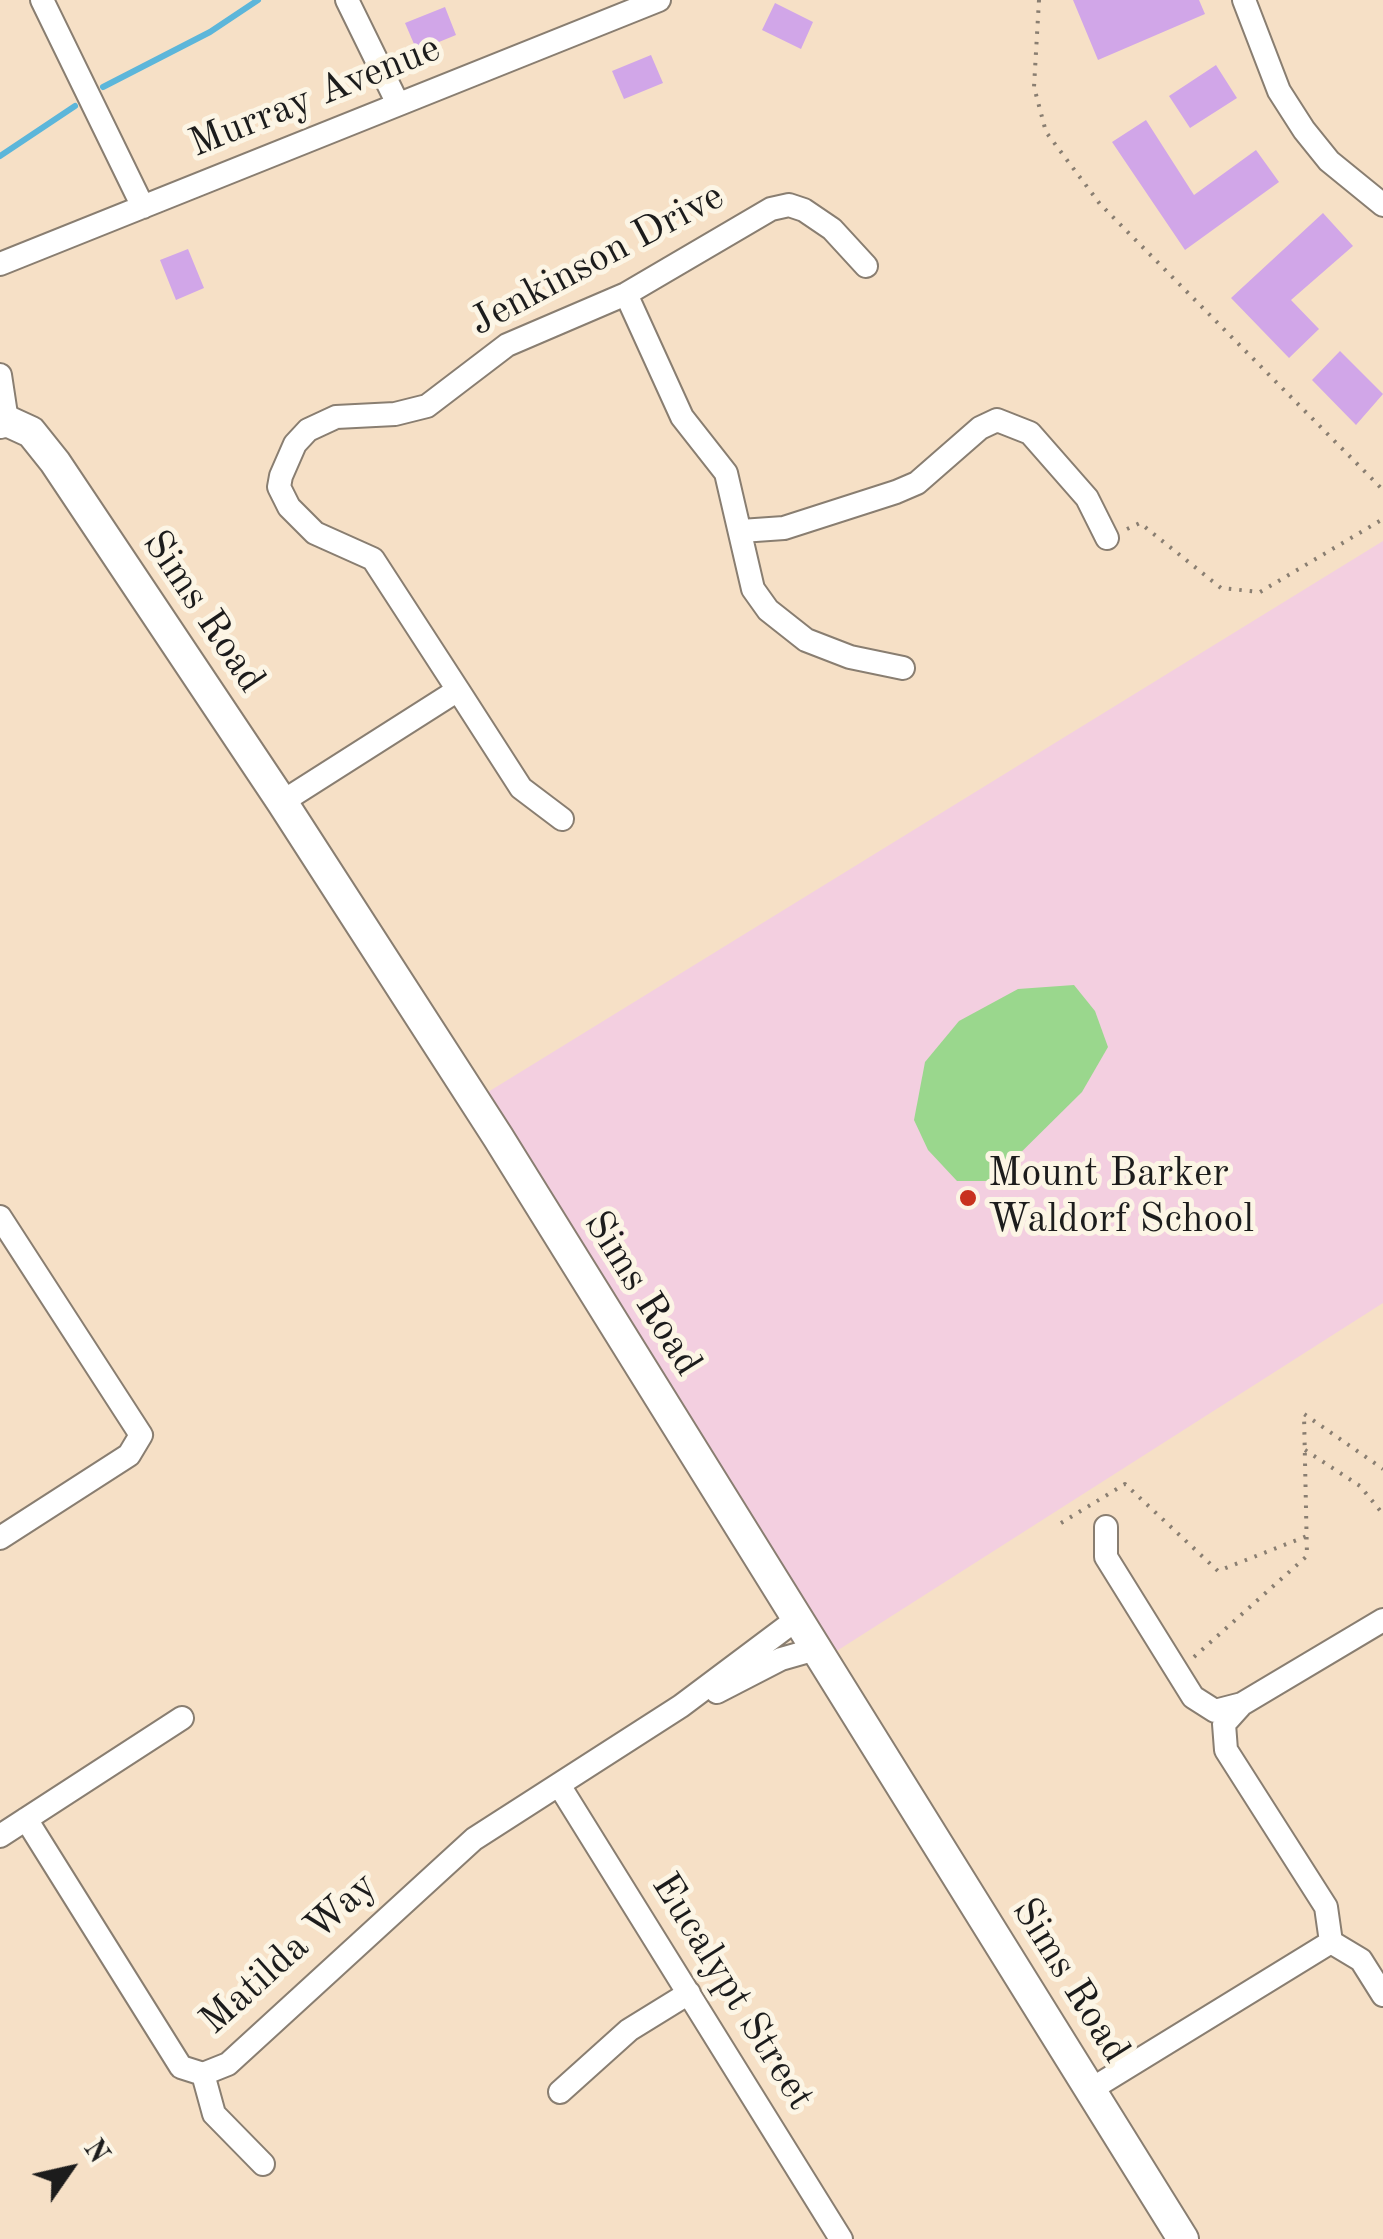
<!DOCTYPE html>
<style>
body{margin:0}
#map{position:relative;width:1383px;height:2239px;overflow:hidden;background:#f6e0c6;font-family:"Old Standard TT",serif}
canvas{display:block}
.north{position:absolute;left:20px;top:2119px;width:100px;height:100px;-webkit-text-stroke:8px #fcf5e5;paint-order:stroke;rotate:56deg;font-size:28px;font-weight:700;line-height:40px;text-align:center;color:#1c1c1c}
.north::after{content:'';display:block;margin:auto;width:35px;height:45px;background:#1c1c1c;clip-path:polygon(50% 0,100% 100%,50% 72%,0 100%)}
</style>
<div id="map">
<canvas width="1383" height="2239"></canvas>
<div class="north">N</div>
</div>
<script>
const context = document.querySelector('canvas').getContext('2d');
context.lineJoin = 'round';
function fillPath(path, color) {
  context.fillStyle = color;
  context.fill(path, 'evenodd');
}
function shape(rows) {
  const path = new Path2D();
  for (const r of rows) {
    path.moveTo(r[0], r[1]);
    for (let i = 2; i < r.length; i += 2) path.lineTo(r[i], r[i + 1]);
  }
  return path;
}
function strokePath(path, color, width, dash) {
  context.strokeStyle = color;
  context.lineWidth = width;
  context.lineCap = dash ? 'butt' : 'round';
  context.setLineDash(dash || []);
  context.stroke(path);
}
function drawText(font, color, halo, rows, align = 'center') {
  context.font = font + ' "Old Standard TT",serif';
  context.lineWidth = 10;
  context.setLineDash([]);
  context.textBaseline = 'middle';
  context.strokeStyle = halo;
  context.fillStyle = color;
  for (const [text, x, y, turn = 0] of rows) {
    context.save();
    context.translate(x, y);
    context.rotate((+turn || 0) * Math.PI / 180);
    context.textAlign = isNaN(turn) ? turn : align;
    if (halo) context.strokeText(text, 0, 0);
    context.fillText(text, 0, 0);
    context.restore();
  }
}
fillPath(shape([
 [1383,541,1383,1303,832,1654,488,1092]
]), '#f3cfe0');
fillPath(shape([
 [1074,985,1095,1011,1108,1047,1082,1092,992,1181,957,1181,928,1150,914,1120,925,1062,959,1021,1018,989]
]), '#9ad78d');
strokePath(shape([
 [103,87,210,32,258,0],
 [0,156,75,106]
]), '#5cb6da', 6);
fillPath(shape([
 [1073,0,1199,0,1205,14,1098,60],
 [775,3,813,22,801,49,762,30],
 [445,7,456,35,417,51,405,23],
 [651,55,663,83,624,99,612,71],
 [1216,65,1237,98,1190,128,1169,96],
 [1146,120,1194,195,1256,150,1279,182,1185,250,1112,142],
 [1323,213,1353,246,1291,300,1319,329,1289,358,1231,298],
 [188,249,204,288,176,300,160,260],
 [1340,351,1383,394,1356,425,1312,380]
]), '#d1a6e8');
const street = shape([
 [42,0,143,207],
 [347,0,398,104],
 [1244,0,1279,91,1304,130,1329,161,1383,205],
 [0,264,659,0],
 [626,294,682,417,726,473,753,589,768,610,806,640,850,657,903,668],
 [0,375,7,421],
 [741,531,784,528,896,492,917,483,980,428,997,420,1030,433,1087,498,1107,538],
 [458,690,521,788,562,819],
 [282,802,458,690,373,559,315,533,289,507,279,487,281,476,295,444,308,430,336,417,395,414,427,406,507,345,626,294,771,209,789,205,804,210,832,229,866,266],
 [0,1217,141,1435,129,1455,0,1538],
 [1106,1527,1106,1557,1193,1697,1215,1711,1242,1704],
 [717,1692,781,1659,816,1649],
 [559,1785,841,2239],
 [26,1819,181,2067,203,2074,228,2064,474,1839,681,1706,797,1619],
 [0,1836,182,1718],
 [1331,1942,1326,1907,1226,1750,1224,1724,1242,1704,1383,1620],
 [203,2074,214,2114,263,2164],
 [1090,2090,1331,1942,1361,1960,1383,1995],
 [560,2092,629,2030,689,1993]
]);
const secondary = shape([
 [0,423,7,421,31,432,55,462,282,802,498,1137,1183,2239]
]);
strokePath(street, '#897e71', 26);
strokePath(secondary, '#897e71', 34);
strokePath(shape([
 [1039,0,1034,87,1046,132,1100,204,1383,490],
 [1127,529,1140,523,1221,588,1260,592,1383,519],
 [1305,1450,1360,1486,1383,1514],
 [1061,1523,1125,1484,1218,1571,1307,1536],
 [1194,1657,1307,1556,1304,1414,1383,1469]
]), '#897e71', 4, [2.5, 8]);
strokePath(street, '#fff', 22);
strokePath(secondary, '#fff', 30);
for (const [x, y, r, color] of [
 [968,1198,10,"#c8321e"]
]) {
  const dot = new Path2D();
  dot.arc(x, y, r, 0, 2 * Math.PI);
  context.fillStyle = color;
  context.fill(dot);
  strokePath(dot, '#fcf5e5', 4);
}
drawText('40px', '#1c1c1c', '#fcf5e5', [
 ["Murray Avenue",315,97,-22],
 ["Jenkinson Drive",597,260,-28],
 ["Sims Road",203,612,56],
 ["Sims Road",642,1294,58],
 ["Matilda Way",289,1954,-42],
 ["Sims Road",1070,1981,58],
 ["Eucalypt Street",732,1992,58]
]);
drawText('40px', '#1c1c1c', '#fcf5e5', [
 ["Mount Barker",988,1175],
 ["Waldorf School",988,1221]
], 'left');
</script>
